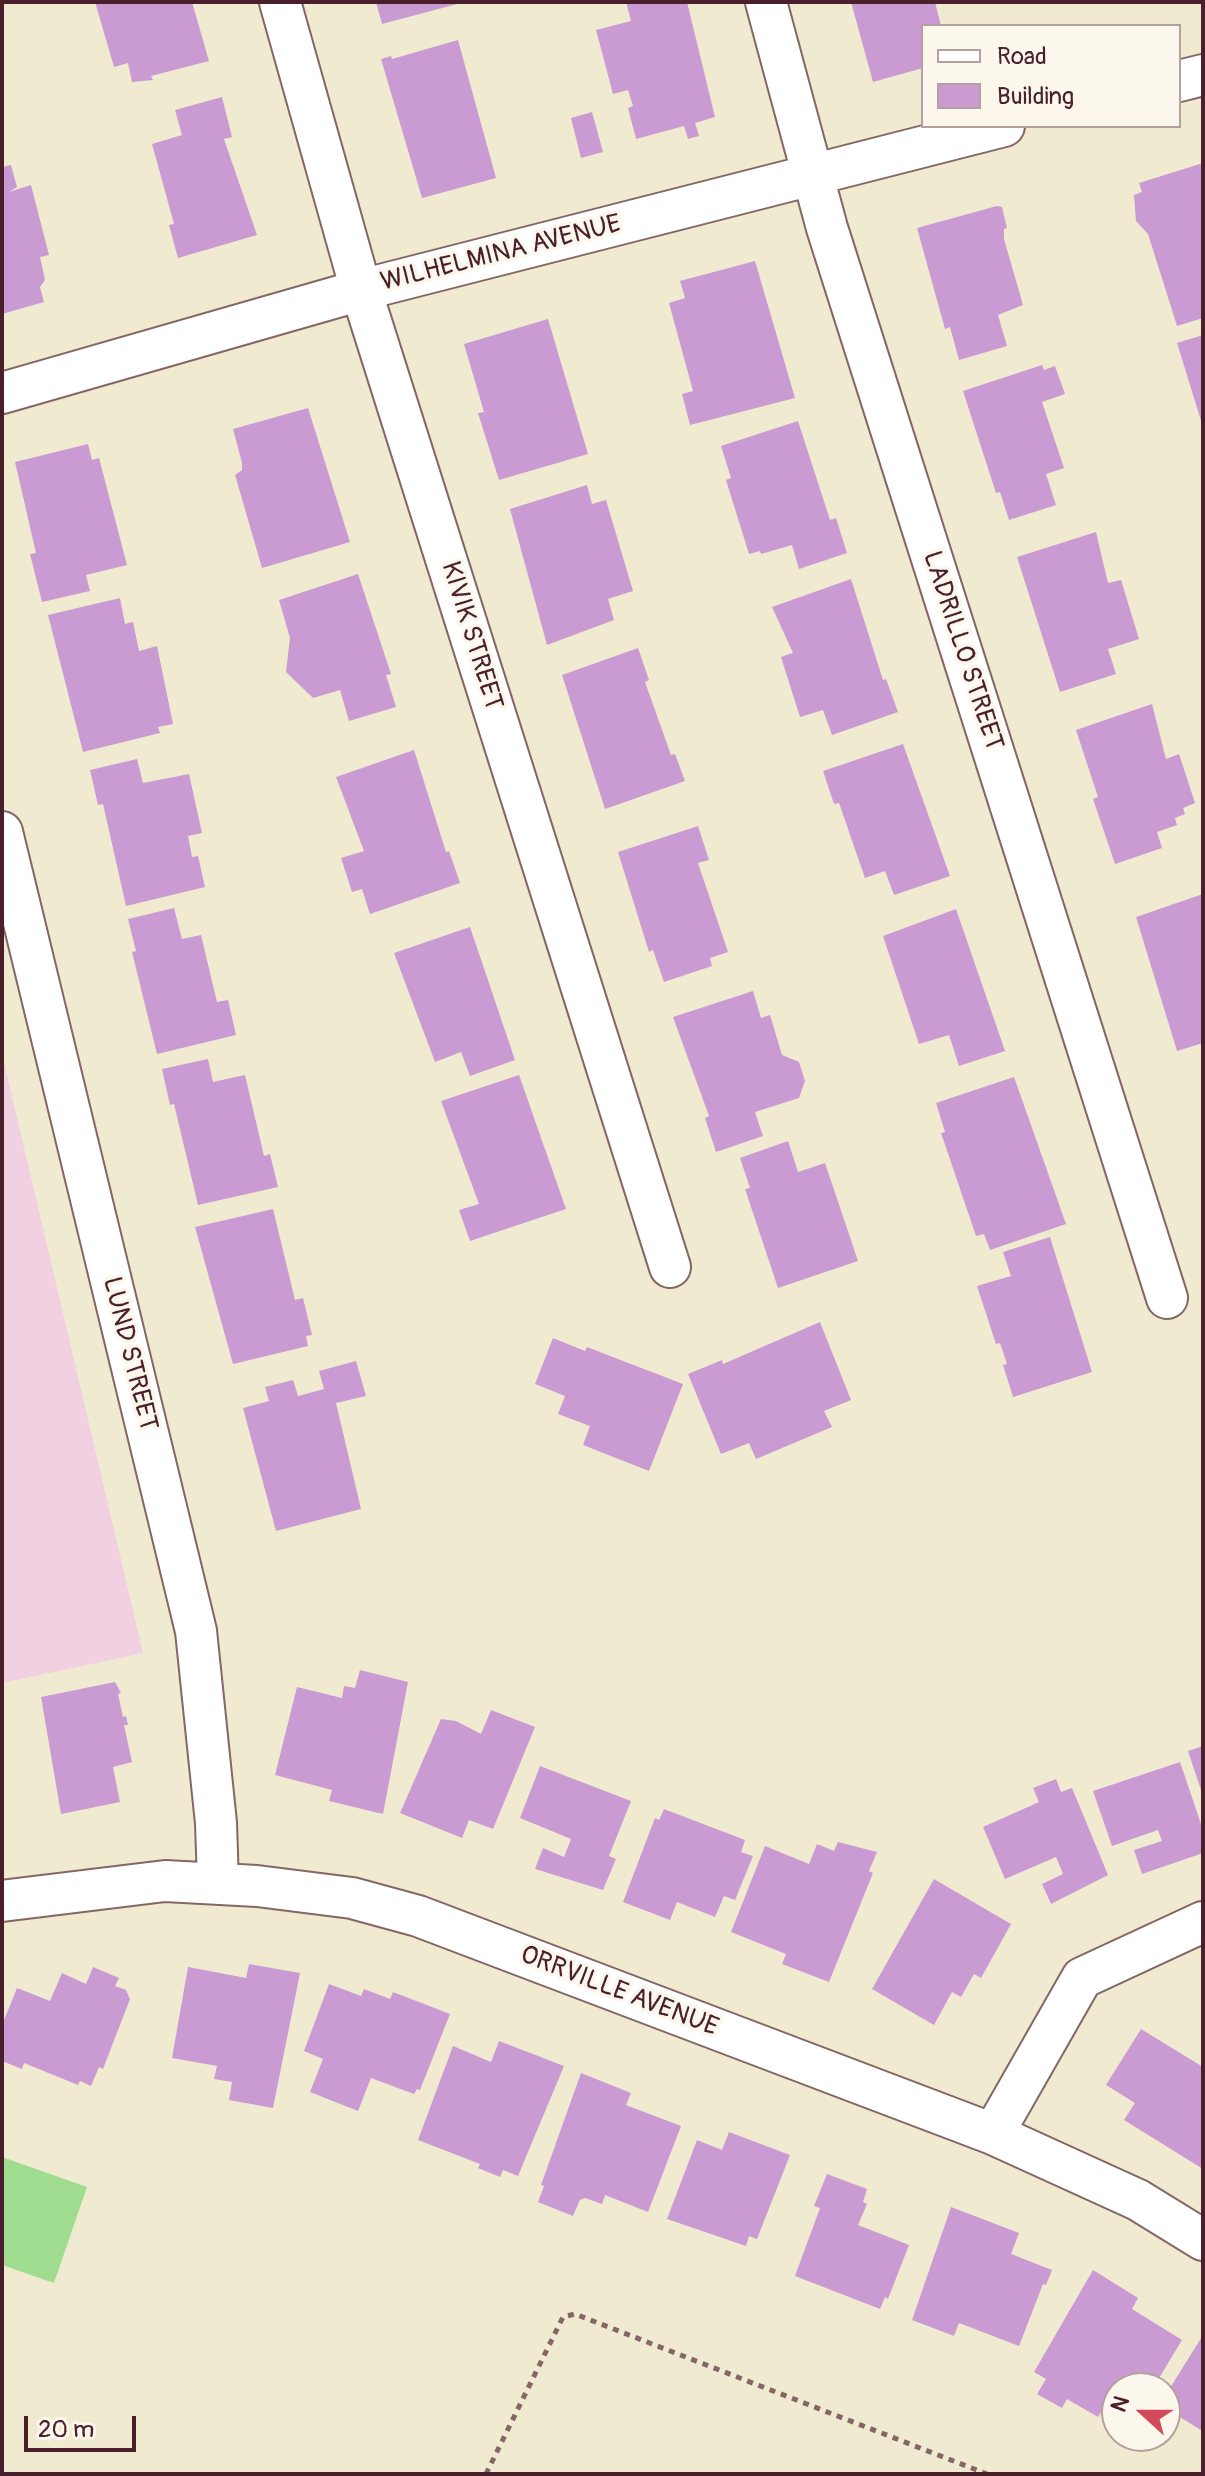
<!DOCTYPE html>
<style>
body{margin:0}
#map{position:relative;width:1205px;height:2476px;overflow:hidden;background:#f0ead1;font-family:Pangolin,sans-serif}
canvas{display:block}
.frame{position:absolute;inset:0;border:4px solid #4a1f2b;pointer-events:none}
.legend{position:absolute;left:921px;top:24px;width:260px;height:104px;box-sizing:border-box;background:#fbf7ec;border:2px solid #b4a19f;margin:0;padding:10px 14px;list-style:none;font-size:24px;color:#4a1f2b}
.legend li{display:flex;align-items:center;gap:16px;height:40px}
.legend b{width:40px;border:2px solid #b4a19f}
.north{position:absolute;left:1101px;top:2372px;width:80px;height:80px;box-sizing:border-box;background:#fbf7ec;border:2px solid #b4a19f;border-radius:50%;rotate:291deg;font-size:22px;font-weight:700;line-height:32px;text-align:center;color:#4a1f2b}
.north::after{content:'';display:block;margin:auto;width:28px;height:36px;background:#d1495b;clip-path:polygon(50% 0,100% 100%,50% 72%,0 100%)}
.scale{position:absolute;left:24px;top:2416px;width:112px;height:36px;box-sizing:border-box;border:4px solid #4a1f2b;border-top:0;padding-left:10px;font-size:24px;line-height:28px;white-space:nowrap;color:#4a1f2b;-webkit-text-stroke:6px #fbf7ec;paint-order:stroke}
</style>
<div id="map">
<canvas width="1205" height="2476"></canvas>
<div class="frame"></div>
<ul class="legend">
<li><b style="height:10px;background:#fff"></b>Road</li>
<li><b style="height:22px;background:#ca9bd2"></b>Building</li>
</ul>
<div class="north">N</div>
<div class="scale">20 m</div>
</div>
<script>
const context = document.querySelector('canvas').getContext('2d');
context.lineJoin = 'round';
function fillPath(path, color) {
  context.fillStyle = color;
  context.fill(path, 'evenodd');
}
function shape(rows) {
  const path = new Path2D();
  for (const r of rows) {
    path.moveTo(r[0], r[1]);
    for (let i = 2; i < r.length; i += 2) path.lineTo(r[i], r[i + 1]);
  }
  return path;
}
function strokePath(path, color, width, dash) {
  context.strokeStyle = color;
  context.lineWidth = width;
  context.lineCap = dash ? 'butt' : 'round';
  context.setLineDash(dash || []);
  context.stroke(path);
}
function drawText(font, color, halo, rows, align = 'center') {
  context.font = font + ' Pangolin,sans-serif';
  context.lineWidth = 7;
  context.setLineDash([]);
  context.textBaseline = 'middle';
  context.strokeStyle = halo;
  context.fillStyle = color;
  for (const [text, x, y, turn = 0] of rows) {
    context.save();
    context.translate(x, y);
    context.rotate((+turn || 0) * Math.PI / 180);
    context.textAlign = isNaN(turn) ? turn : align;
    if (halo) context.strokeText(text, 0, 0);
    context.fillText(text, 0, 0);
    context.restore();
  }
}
fillPath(shape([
 [2,1054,143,1653,2,1683]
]), '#f1d0e2');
fillPath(shape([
 [2,2157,87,2187,54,2283,2,2265]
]), '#9fdc90');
fillPath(shape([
 [95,2,192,2,209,61,151,76,153,80,132,82,128,63,114,67],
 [376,2,461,2,461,3,382,24],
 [626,2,687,2,715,117,695,123,699,136,688,139,684,126,636,139,628,108,633,106,628,90,613,94,596,30,631,21],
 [851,2,935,2,941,26,923,26,923,68,873,82],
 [458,40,496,178,422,198,381,59,391,56,392,59],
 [222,97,232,137,224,139,257,235,178,258,169,225,174,224,152,144,182,135,175,110],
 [592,112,603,152,581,158,571,118],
 [1203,163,1203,318,1177,326,1148,234,1136,221,1134,195,1142,192,1139,183],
 [11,165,17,187,9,192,31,185,49,255,40,257,45,280,40,287,44,302,2,314,2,167],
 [997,206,1002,207,1007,228,1004,229,1004,239,1023,305,998,315,1007,346,959,360,950,327,945,329,917,228],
 [755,261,795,398,690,425,682,394,693,391,669,303,685,298,680,281],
 [548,319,588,454,499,480,478,413,484,412,464,344],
 [1203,335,1203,424,1202,424,1177,343],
 [1042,365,1044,370,1055,366,1065,394,1042,402,1064,468,1046,474,1056,505,1009,520,1000,492,996,493,963,391],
 [308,408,350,542,262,568,235,475,242,470,242,463,233,429],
 [798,421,830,520,836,518,847,553,799,569,792,545,761,554,760,551,749,554,726,480,731,478,721,446],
 [88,444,92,460,99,458,127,565,86,575,90,591,42,602,30,554,36,553,15,462],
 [587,485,592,504,606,500,633,591,608,599,614,620,547,645,510,509],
 [1096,532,1108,583,1121,580,1139,639,1108,649,1116,674,1060,692,1017,557],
 [358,574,391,674,386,675,396,707,349,721,340,690,313,698,286,672,290,638,279,600],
 [851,579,883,680,886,679,898,712,832,735,823,710,800,717,781,657,793,653,772,607],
 [120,598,125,624,133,622,139,651,157,646,173,724,158,727,160,733,83,752,48,615],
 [638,648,649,680,645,682,671,755,675,754,685,781,605,809,562,675],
 [1152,704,1166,759,1179,754,1195,803,1183,808,1185,814,1175,818,1177,825,1157,832,1162,848,1115,864,1093,799,1098,797,1076,730],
 [903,744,950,876,894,895,885,871,865,878,839,803,834,804,823,771],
 [414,750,446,852,449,851,460,883,370,914,362,889,352,892,341,858,364,851,336,777],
 [137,759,143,783,189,774,202,833,188,836,192,857,198,856,205,887,126,906,103,804,98,805,90,770],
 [698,826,709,860,698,863,728,952,710,958,712,966,664,982,653,950,649,952,618,852],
 [1203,894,1203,1043,1177,1051,1136,917],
 [174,908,182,939,201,935,217,1002,228,1000,236,1035,157,1054,132,952,136,951,128,919],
 [956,909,1005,1051,959,1066,949,1035,919,1044,883,936],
 [470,927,515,1060,470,1076,461,1052,435,1062,394,953],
 [753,991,761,1018,770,1015,782,1055,799,1062,805,1081,799,1098,755,1112,763,1136,716,1152,705,1118,709,1116,673,1017],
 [208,1059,213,1082,245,1075,264,1156,270,1154,278,1187,198,1205,174,1104,170,1105,162,1069],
 [519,1075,566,1209,470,1241,459,1210,479,1204,441,1101],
 [1014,1077,1066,1224,990,1250,984,1234,976,1236,941,1133,945,1132,936,1103],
 [788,1141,798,1172,825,1163,858,1261,778,1288,745,1189,750,1188,740,1158],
 [273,1209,295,1300,303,1298,312,1335,306,1336,308,1346,233,1364,195,1227],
 [1050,1237,1092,1372,1013,1397,1003,1365,1007,1364,1000,1343,996,1344,977,1286,1011,1276,1003,1252],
 [820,1322,851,1400,824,1411,832,1427,756,1459,749,1443,721,1454,688,1374,722,1360,723,1364],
 [553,1338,585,1351,587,1347,683,1384,649,1471,583,1445,590,1426,558,1414,565,1396,535,1384],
 [356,1361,366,1396,336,1403,361,1509,276,1531,243,1408,269,1401,265,1387,293,1380,298,1396,324,1389,319,1371],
 [360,1670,408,1682,383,1814,329,1801,332,1790,275,1775,297,1687,342,1698,344,1686,355,1688],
 [115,1682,121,1693,118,1694,123,1717,126,1716,128,1725,124,1725,132,1762,113,1767,120,1802,61,1814,41,1697],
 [491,1710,535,1727,493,1829,469,1820,462,1838,400,1813,441,1719,456,1721,481,1734],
 [1203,1746,1203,1793,1202,1793,1188,1751],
 [1180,1762,1203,1830,1203,1853,1142,1874,1134,1850,1162,1841,1158,1830,1112,1846,1093,1791],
 [540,1766,631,1801,609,1856,616,1859,603,1890,535,1869,543,1848,564,1857,571,1839,520,1818],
 [1056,1779,1061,1792,1072,1788,1108,1875,1051,1904,1042,1884,1063,1874,1056,1857,1005,1879,983,1827,1039,1802,1033,1788],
 [664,1809,745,1840,741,1852,753,1856,735,1900,724,1896,715,1917,677,1902,670,1920,623,1902,655,1818,659,1820],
 [838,1842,877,1852,869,1871,873,1873,829,1982,782,1964,786,1954,731,1932,765,1846,809,1864,817,1844,834,1851],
 [934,1879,1011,1924,981,1978,974,1974,961,1997,952,1992,934,2025,872,1989],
 [249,1964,300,1973,273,2108,229,2100,232,2082,214,2079,217,2066,172,2058,188,1967,246,1978],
 [93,1967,119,1978,115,1986,126,1990,130,1999,103,2069,99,2067,91,2086,80,2081,78,2085,24,2063,22,2069,2,2061,2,2025,17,1988,50,2001,62,1973,86,1984],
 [329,1984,361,1996,364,1989,390,1999,393,1992,450,2014,420,2090,417,2089,414,2094,371,2078,358,2111,310,2092,323,2059,304,2051],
 [1141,2029,1203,2067,1203,2169,1124,2120,1135,2103,1106,2085],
 [499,2041,564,2066,518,2176,503,2170,500,2177,478,2168,480,2164,418,2140,453,2046,491,2062],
 [581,2073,631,2093,626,2105,681,2126,648,2212,605,2195,602,2204,585,2198,580,2200,573,2216,538,2202,544,2186,541,2185],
 [729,2132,790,2155,757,2239,749,2236,746,2246,667,2219,697,2140,722,2150],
 [827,2174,867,2189,863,2202,867,2204,858,2225,909,2245,888,2299,885,2297,880,2309,795,2276,820,2208,814,2206],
 [951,2207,1019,2233,1011,2254,1052,2270,1046,2285,1043,2284,1019,2346,959,2323,954,2336,912,2320],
 [1093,2270,1138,2298,1132,2309,1182,2340,1153,2388,1117,2388,1117,2407,1108,2401,1098,2417,1067,2399,1062,2408,1037,2394,1046,2379,1034,2372],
 [1203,2335,1203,2427,1201,2430,1165,2408,1165,2396]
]), '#ca9bd2');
const street = shape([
 [280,2,361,290,670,1267],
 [766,2,827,228,1167,1298],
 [1179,81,1203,75],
 [2,393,361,290,1004,126],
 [2,832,196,1631,216,1823,218,1883],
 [2,1901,165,1881,257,1886,352,1898,418,1916,993,2134,1138,2200,1203,2240],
 [993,2134,1082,1978,1203,1922]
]);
strokePath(street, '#846665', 44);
strokePath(shape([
 [486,2474,563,2317,575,2314,987,2474]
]), '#846665', 5, [6, 6]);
strokePath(street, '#fff', 40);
drawText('26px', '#4a1f2b', '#fbf7ec', [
 ["WILHELMINA AVENUE",501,254,-14],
 ["KIVIK STREET",471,636,73],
 ["LADRILLO STREET",962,651,72],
 ["LUND STREET",129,1354,76],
 ["ORRVILLE AVENUE",619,1992,21]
]);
</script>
